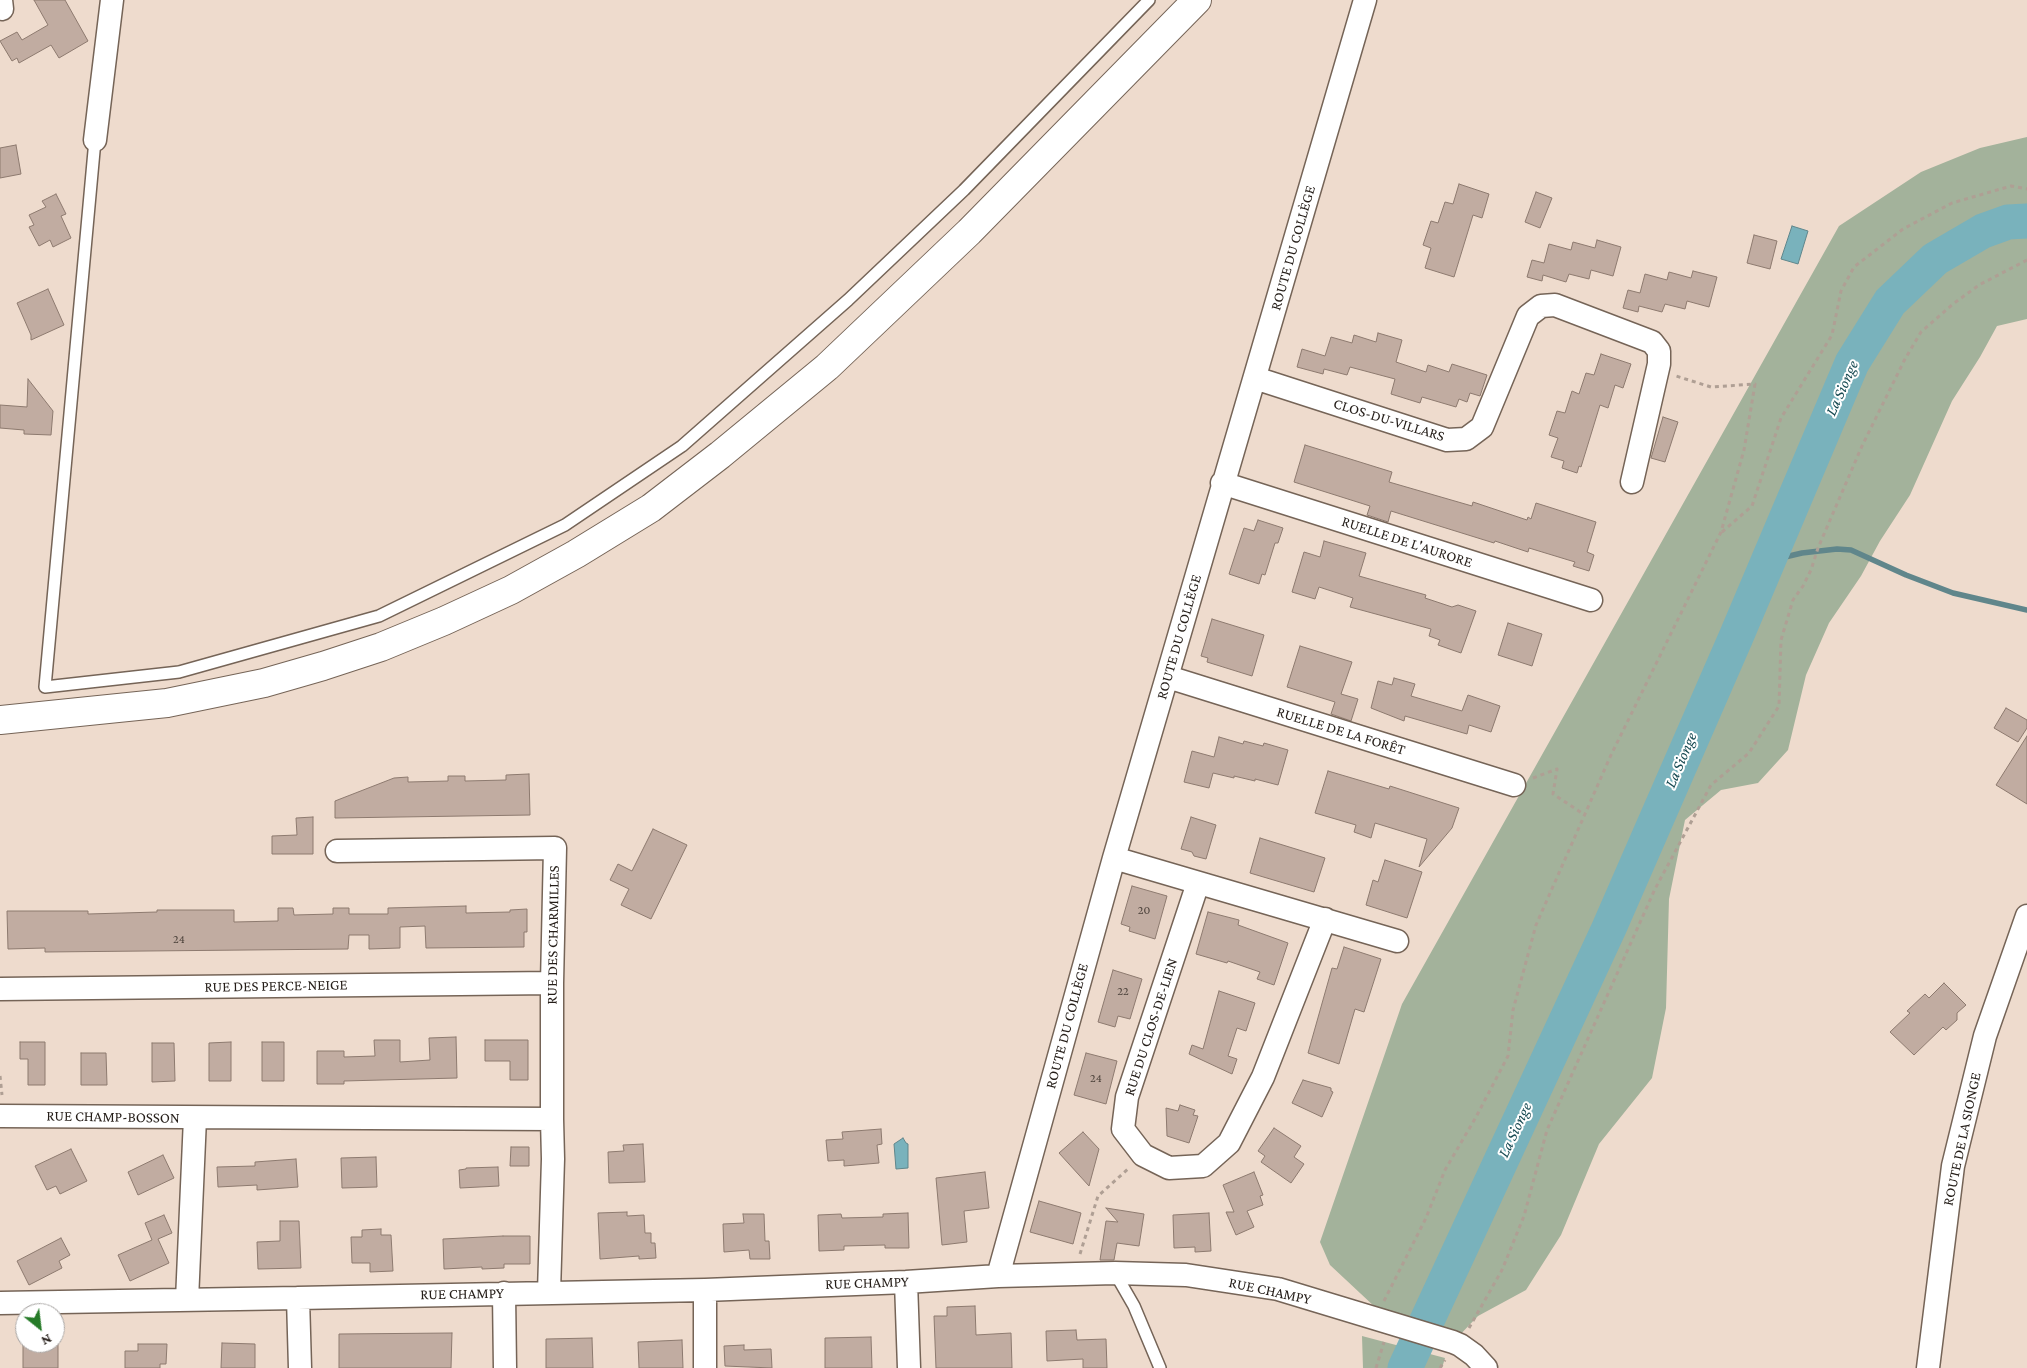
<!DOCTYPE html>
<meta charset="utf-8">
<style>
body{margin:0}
#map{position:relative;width:2027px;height:1368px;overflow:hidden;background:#eedbcd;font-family:"Crimson Pro",serif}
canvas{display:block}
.north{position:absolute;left:15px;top:1303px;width:50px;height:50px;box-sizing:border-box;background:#fff;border:1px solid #a8a5a3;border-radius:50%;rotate:151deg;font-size:14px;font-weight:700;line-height:20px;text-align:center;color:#251e19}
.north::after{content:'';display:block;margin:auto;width:18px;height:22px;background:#267b28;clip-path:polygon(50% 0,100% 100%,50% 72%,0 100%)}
</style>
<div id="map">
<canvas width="2027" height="1368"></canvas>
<div class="north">N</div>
</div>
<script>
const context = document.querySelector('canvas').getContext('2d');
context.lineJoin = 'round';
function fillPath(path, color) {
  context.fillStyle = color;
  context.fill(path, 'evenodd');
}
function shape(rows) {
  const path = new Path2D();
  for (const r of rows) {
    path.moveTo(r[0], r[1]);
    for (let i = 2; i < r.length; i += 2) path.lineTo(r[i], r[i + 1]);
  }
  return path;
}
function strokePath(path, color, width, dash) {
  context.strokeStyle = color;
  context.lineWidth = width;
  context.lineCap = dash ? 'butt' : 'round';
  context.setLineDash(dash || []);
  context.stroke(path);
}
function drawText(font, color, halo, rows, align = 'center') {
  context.font = font + ' "Crimson Pro",serif';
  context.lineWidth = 4;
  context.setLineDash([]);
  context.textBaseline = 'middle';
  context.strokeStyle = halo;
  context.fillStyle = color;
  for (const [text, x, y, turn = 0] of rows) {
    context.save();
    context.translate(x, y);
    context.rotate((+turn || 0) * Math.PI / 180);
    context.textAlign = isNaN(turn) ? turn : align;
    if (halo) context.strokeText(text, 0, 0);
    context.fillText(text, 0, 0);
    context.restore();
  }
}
fillPath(shape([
 [2027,137,2027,319,1997,326,1980,357,1952,401,1910,495,1880,541,1861,576,1829,623,1806,675,1788,750,1758,783,1721,790,1685,820,1669,899,1666,1008,1652,1078,1599,1144,1561,1235,1526,1290,1478,1316,1453,1342,1391,1322,1330,1265,1320,1242,1402,1004,1839,226,1921,172,1980,148],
 [1362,1336,1445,1358,1442,1368,1363,1368]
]), '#a3b29b');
const water = shape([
 [1792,226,1808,231,1798,264,1781,259,1792,226],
 [903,1138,906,1143,908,1144,908,1168,896,1169,894,1144,903,1138]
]);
fillPath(water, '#79b2bc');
strokePath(water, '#60868b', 1);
strokePath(shape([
 [1768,561,1802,553,1837,549,1851,550,1906,575,1953,593,2027,610]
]), '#60868b', 5.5);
strokePath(shape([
 [1405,1368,1609,928,1736,637,1852,363,1890,302,1935,259,1983,231,2008,222,2027,221]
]), '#79b2bc', 35);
const building = shape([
 [34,0,65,0,88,41,59,58,51,45,19,63,17,58,12,61,0,41,17,32,22,40,48,25,34,0],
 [16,145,21,174,0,178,0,148,16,145],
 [1459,184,1489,194,1482,218,1473,215,1454,277,1425,268,1431,248,1423,245,1431,221,1438,223,1445,202,1453,204,1459,184],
 [1536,192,1552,198,1540,228,1525,222,1536,192],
 [56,194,66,214,61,216,71,238,53,247,50,240,39,246,29,227,34,225,29,215,46,207,42,201,56,194],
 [1754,235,1777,241,1770,269,1747,263,1754,235],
 [1597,240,1621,247,1613,276,1591,270,1589,279,1569,274,1566,282,1543,275,1542,281,1527,277,1532,260,1544,263,1549,244,1571,250,1573,242,1595,248,1597,240],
 [1693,271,1717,277,1709,307,1687,301,1685,309,1665,304,1662,312,1639,306,1638,312,1623,308,1628,290,1640,293,1645,274,1667,280,1669,272,1691,278,1693,271],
 [48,289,64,325,31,340,31,335,17,303,48,289],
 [1378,333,1402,340,1396,362,1426,372,1428,365,1449,372,1452,364,1487,375,1480,396,1470,393,1467,402,1459,399,1456,407,1422,397,1420,403,1391,394,1395,379,1350,367,1347,375,1324,369,1323,374,1297,367,1302,349,1325,356,1331,337,1352,343,1354,335,1376,342,1378,333],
 [1601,354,1631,364,1623,388,1615,385,1608,408,1600,405,1581,467,1579,466,1577,473,1562,468,1564,461,1551,457,1558,438,1549,435,1557,411,1565,413,1572,391,1579,394,1586,373,1594,375,1601,354],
 [28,379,53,411,51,435,24,434,24,430,0,428,0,405,27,407,28,379],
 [1663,417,1678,422,1665,462,1651,458,1663,417],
 [1305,445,1392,472,1389,482,1472,506,1473,502,1527,520,1528,517,1531,519,1536,503,1596,522,1587,552,1594,555,1589,571,1573,566,1575,562,1529,548,1528,552,1495,541,1494,543,1391,511,1388,522,1367,515,1370,506,1294,482,1305,445],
 [1258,520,1283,528,1278,543,1275,543,1265,575,1262,574,1259,584,1229,574,1244,528,1254,531,1258,520],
 [1324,541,1366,553,1359,576,1426,595,1425,598,1452,607,1458,605,1476,611,1461,653,1438,645,1440,640,1429,636,1431,629,1350,607,1353,598,1319,587,1315,599,1292,592,1304,552,1320,557,1324,541],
 [1212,619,1264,635,1252,676,1207,662,1208,658,1201,656,1212,619],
 [1508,623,1542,634,1532,666,1498,655,1508,623],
 [1300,646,1352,662,1341,694,1358,699,1351,721,1331,714,1335,702,1287,687,1300,646],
 [1394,678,1415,684,1411,696,1462,711,1468,695,1500,706,1491,732,1469,725,1467,734,1405,716,1404,721,1371,708,1378,681,1392,685,1394,678],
 [2006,708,2027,720,2027,728,2018,742,1994,728,2006,708],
 [2027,736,2027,804,1996,785,2027,736],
 [1219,737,1243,744,1244,741,1263,746,1264,743,1288,750,1278,785,1255,779,1255,781,1234,776,1234,778,1213,773,1209,788,1184,782,1192,751,1214,757,1219,737],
 [1328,771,1389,789,1390,786,1459,808,1452,828,1419,867,1427,839,1375,823,1371,838,1354,832,1356,825,1315,813,1328,771],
 [529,774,530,815,335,818,335,801,394,778,408,777,408,782,448,781,448,776,465,776,465,781,506,780,506,775,529,774],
 [313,817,313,854,272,854,272,836,297,835,296,818,313,817],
 [1191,817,1216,825,1206,859,1194,856,1192,852,1181,849,1191,817],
 [653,829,687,845,651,919,621,905,629,889,610,880,618,864,632,871,653,829],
 [1260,838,1325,858,1314,892,1250,873,1260,838],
 [1385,860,1422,872,1407,918,1366,905,1373,880,1378,882,1385,860],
 [1132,886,1167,896,1155,939,1129,931,1130,927,1121,924,1132,886],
 [466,906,466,913,510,912,510,910,527,909,527,932,524,932,524,947,426,948,425,926,400,927,400,948,369,949,369,935,349,935,348,949,45,952,45,948,8,949,7,911,88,911,88,914,157,912,157,910,234,910,234,922,278,921,278,908,293,908,294,915,333,914,333,908,349,908,349,914,388,914,388,908,466,906],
 [1208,912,1239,920,1238,925,1288,943,1274,985,1257,979,1260,972,1228,961,1227,963,1196,954,1208,912],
 [1344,947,1381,959,1364,1012,1355,1009,1339,1064,1308,1053,1332,968,1337,969,1344,947],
 [1113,970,1142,979,1130,1019,1118,1016,1115,1027,1098,1022,1113,970],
 [1944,983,1966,1005,1957,1013,1957,1020,1946,1030,1943,1027,1914,1055,1890,1032,1910,1013,1907,1011,1925,994,1929,998,1944,983],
 [1219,991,1255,1003,1246,1031,1237,1028,1228,1056,1237,1059,1232,1074,1189,1054,1192,1045,1203,1049,1219,991],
 [456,1037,457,1078,344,1081,344,1084,317,1084,317,1051,344,1051,344,1057,375,1056,374,1040,400,1040,400,1062,430,1060,429,1038,456,1037],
 [485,1040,528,1040,528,1080,510,1080,510,1061,485,1061,485,1040],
 [20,1042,45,1042,45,1085,28,1085,28,1059,20,1059,20,1042],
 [231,1042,231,1081,209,1081,209,1043,231,1042],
 [262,1042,284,1042,284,1081,262,1081,262,1042],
 [152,1043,174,1043,175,1081,152,1082,152,1043],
 [81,1053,106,1053,107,1085,81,1085,81,1053],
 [1086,1053,1117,1061,1106,1104,1074,1095,1086,1053],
 [1303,1080,1331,1088,1331,1091,1333,1092,1322,1117,1292,1103,1303,1080],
 [1180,1105,1195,1110,1193,1115,1198,1116,1189,1143,1167,1136,1166,1108,1178,1111,1180,1105],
 [1274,1128,1301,1146,1294,1157,1304,1164,1291,1183,1261,1162,1265,1156,1258,1151,1274,1128],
 [881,1129,882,1144,877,1145,879,1163,844,1166,844,1160,828,1161,826,1140,843,1139,842,1132,881,1129],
 [1083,1132,1099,1149,1089,1186,1059,1153,1083,1132],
 [643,1144,645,1182,609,1183,608,1152,624,1151,623,1145,643,1144],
 [511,1147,529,1147,529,1166,510,1166,511,1147],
 [71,1149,87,1181,60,1194,56,1186,47,1190,35,1166,71,1149],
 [163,1155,174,1178,138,1195,128,1172,163,1155],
 [376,1157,377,1187,342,1188,341,1158,376,1157],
 [296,1159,298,1187,257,1190,257,1185,218,1187,217,1167,255,1166,255,1162,296,1159],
 [498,1167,499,1186,460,1188,459,1170,466,1169,466,1168,498,1167],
 [985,1172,989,1208,964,1211,967,1242,942,1245,936,1178,985,1172],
 [1254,1172,1263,1195,1260,1196,1263,1205,1247,1211,1254,1227,1236,1235,1226,1212,1234,1212,1223,1185,1254,1172],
 [1039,1201,1081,1213,1073,1244,1030,1232,1039,1201],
 [1106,1208,1144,1214,1139,1246,1117,1243,1114,1260,1100,1260,1106,1221,1118,1222,1106,1208],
 [627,1212,627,1216,644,1215,645,1233,651,1233,651,1243,655,1243,656,1258,639,1259,639,1256,600,1259,598,1213,627,1212],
 [908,1213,909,1248,885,1248,885,1245,844,1246,844,1250,819,1251,818,1215,841,1214,842,1218,883,1217,883,1214,908,1213],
 [1209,1213,1211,1251,1195,1252,1195,1247,1174,1248,1173,1215,1209,1213],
 [743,1214,764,1214,765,1241,769,1241,770,1259,750,1259,749,1250,724,1252,723,1224,744,1223,743,1214],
 [164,1215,172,1233,158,1239,169,1263,130,1281,118,1255,152,1240,145,1223,164,1215],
 [280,1221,299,1221,301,1268,258,1269,257,1242,280,1241,280,1221],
 [381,1229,381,1235,391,1235,393,1271,370,1272,370,1263,352,1263,351,1237,362,1237,362,1230,381,1229],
 [503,1236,530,1236,530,1264,504,1264,504,1268,482,1269,482,1267,444,1269,443,1239,503,1236],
 [61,1238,70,1255,59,1261,62,1268,29,1285,17,1261,61,1238],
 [975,1306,976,1335,1011,1333,1012,1368,936,1368,934,1316,947,1316,947,1307,975,1306],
 [1076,1330,1077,1340,1106,1339,1107,1368,1083,1368,1083,1359,1047,1361,1046,1331,1076,1330],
 [452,1333,451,1368,339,1368,339,1334,452,1333],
 [871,1337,872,1368,825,1368,825,1338,871,1337],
 [592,1338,593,1368,546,1368,546,1339,592,1338],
 [682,1340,683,1368,639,1368,638,1342,682,1340],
 [23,1343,58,1343,58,1368,23,1368,23,1343],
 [222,1343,255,1344,255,1368,221,1368,222,1343],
 [138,1344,167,1344,166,1364,160,1364,160,1368,125,1368,125,1351,138,1351,138,1344],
 [744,1345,744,1350,771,1349,772,1368,725,1366,724,1346,744,1345]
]);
fillPath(building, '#c1aca1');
strokePath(building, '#8d7a6f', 1);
const lane = shape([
 [95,140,45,687,179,672,379,616,565,525,682,446,848,300,964,190,1149,0],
 [1115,1273,1134,1306,1160,1368]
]);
const street = shape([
 [1,0,2,9],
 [95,140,112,0],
 [1255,378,1447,440,1466,439,1482,427,1528,316,1541,306,1555,305,1652,342,1659,351,1659,364,1632,482],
 [1222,483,1591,600],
 [1168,677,1514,785],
 [337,851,555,848,552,983,552,1119],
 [1114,858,1397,941],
 [1198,883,1127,1097,1123,1129,1143,1155,1169,1168,1203,1166,1229,1143,1263,1077,1325,919],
 [0,989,552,983],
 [0,1116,552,1119,553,1159,549,1292],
 [998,1276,1114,858,1365,0],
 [906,1282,909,1368],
 [504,1293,505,1368],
 [187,1300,195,1118],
 [0,1303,298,1298],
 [300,1368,298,1298,705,1290,906,1282,998,1276,1115,1273,1186,1275,1278,1289,1453,1342,1460,1345,1474,1355,1486,1368],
 [705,1368,705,1290],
 [1928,1368,1953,1166,1985,1036,2027,916]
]);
const highway = shape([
 [0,720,167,703,264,683,323,666,381,647,444,621,511,590,576,554,651,508,720,455,827,367,969,232,1197,0]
]);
strokePath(lane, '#756457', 14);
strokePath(street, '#756457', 25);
strokePath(highway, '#756457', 30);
strokePath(shape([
 [1722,532,1752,506,1781,418,1832,335,1841,291,1854,267,1903,229,1952,203,2011,186,2027,189],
 [1533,778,1557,769,1553,794,1585,815],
 [0,1076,2,1095],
 [1080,1254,1098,1196,1128,1169],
 [1384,1301,1426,1218,1445,1170,1476,1117,1508,1056,1513,1010,1536,925,1611,755,1721,532,1744,450,1755,384,1711,387,1676,376],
 [1469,1328,1502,1270,1524,1216,1547,1130,1655,889,1711,785,1749,753,1779,706,1781,640,1793,600,1803,586,1811,570,1818,548,1862,446,1905,359,1921,332,1953,304,1979,285,2027,260],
 [1376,1368,1384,1342],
 [1440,1368,1445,1360]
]), '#af9f94', 3, [4, 4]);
strokePath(lane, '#fff', 11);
strokePath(street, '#fff', 22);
strokePath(highway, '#fff', 28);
drawText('12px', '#4c423b', null, [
 ["20",1144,910],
 ["24",179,939],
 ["22",1123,991],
 ["24",1096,1078]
]);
drawText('15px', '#251e19', '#fff', [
 ["ROUTE DU COLLÈGE",1293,248,-74],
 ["CLOS-DU-VILLARS",1389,420,17],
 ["RUELLE DE L'AURORE",1407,542,18],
 ["ROUTE DU COLLÈGE",1179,637,-74],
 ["RUELLE DE LA FORÊT",1341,731,17],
 ["RUE DES CHARMILLES",553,935,-89],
 ["RUE DES PERCE-NEIGE",276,986,-1],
 ["ROUTE DU COLLÈGE",1067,1026,-75],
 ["RUE DU CLOS-DE-LIEN",1151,1027,-72],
 ["RUE CHAMP-BOSSON",113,1117,1],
 ["ROUTE DE LA SIONGE",1962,1139,-78],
 ["RUE CHAMPY",867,1283,-2],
 ["RUE CHAMPY",1270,1291,12],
 ["RUE CHAMPY",462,1294,-1]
]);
drawText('italic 16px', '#174a52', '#fff', [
 ["La Sionge",1842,388,-66],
 ["La Sionge",1681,760,-67],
 ["La Sionge",1515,1130,-65]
]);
</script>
